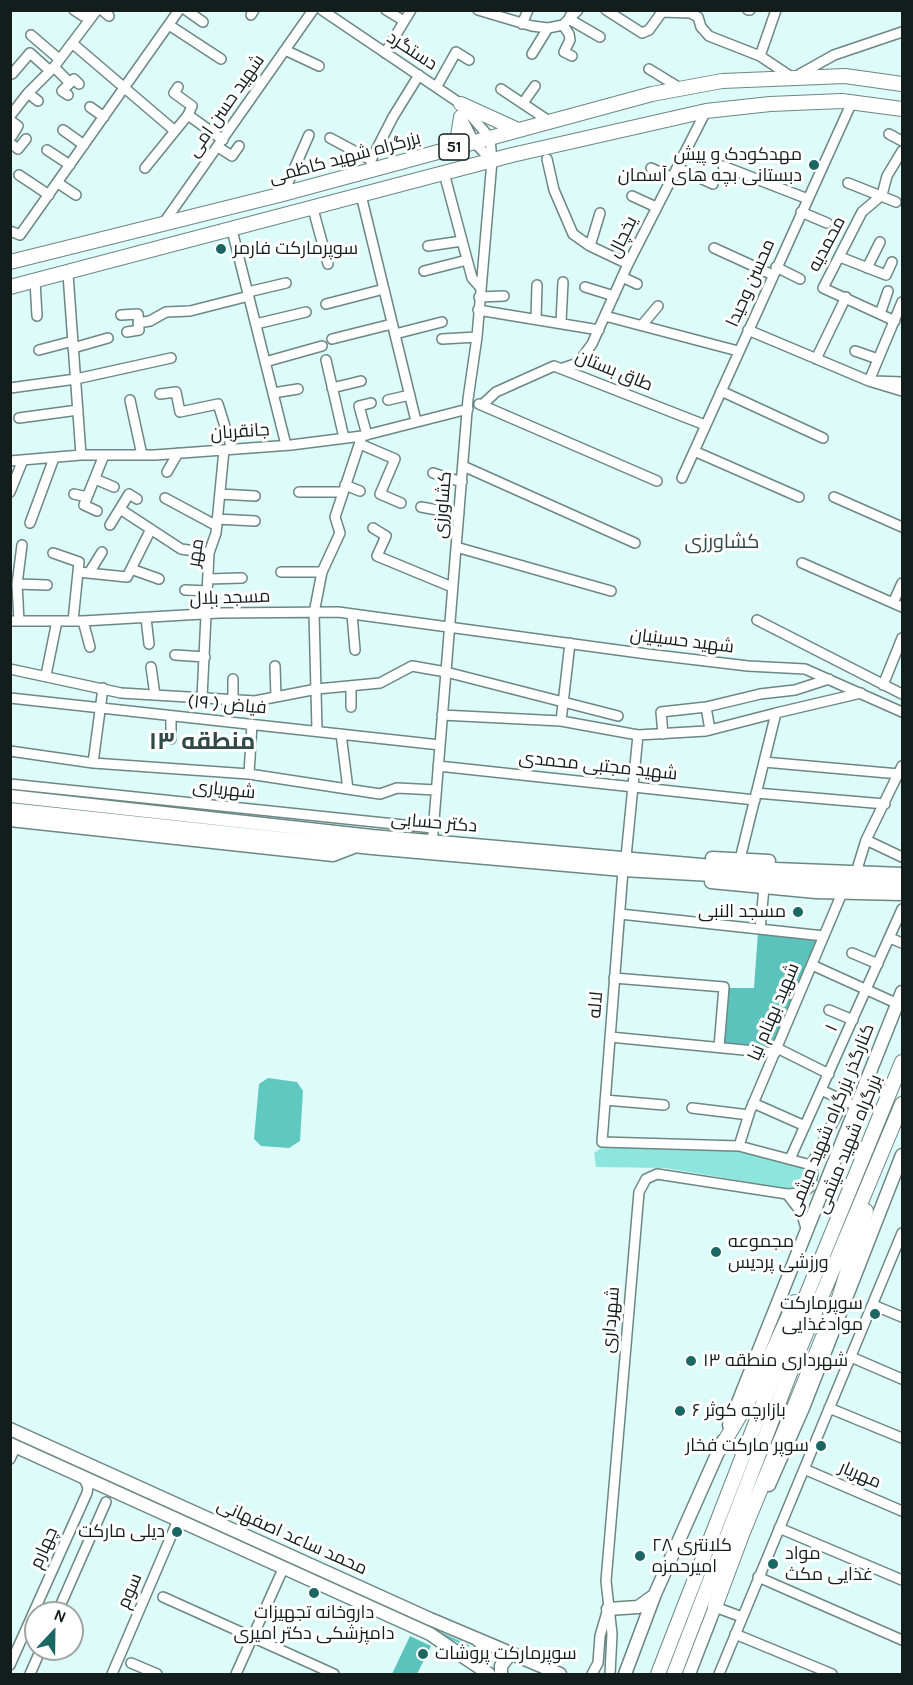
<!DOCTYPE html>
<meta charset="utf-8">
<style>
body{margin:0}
#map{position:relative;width:913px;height:1685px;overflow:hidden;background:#ddfbf8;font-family:Karla,sans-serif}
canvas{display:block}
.frame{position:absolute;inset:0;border:12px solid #121d1c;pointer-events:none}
.north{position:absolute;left:24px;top:1601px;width:60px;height:60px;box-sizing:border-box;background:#fff;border:2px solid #a0a5a4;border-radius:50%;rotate:22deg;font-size:16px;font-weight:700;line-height:24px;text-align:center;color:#121d1c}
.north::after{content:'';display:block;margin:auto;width:21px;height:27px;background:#1b6763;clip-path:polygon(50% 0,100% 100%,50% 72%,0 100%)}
</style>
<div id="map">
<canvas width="913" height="1685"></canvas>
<div class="frame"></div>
<div class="north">N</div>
</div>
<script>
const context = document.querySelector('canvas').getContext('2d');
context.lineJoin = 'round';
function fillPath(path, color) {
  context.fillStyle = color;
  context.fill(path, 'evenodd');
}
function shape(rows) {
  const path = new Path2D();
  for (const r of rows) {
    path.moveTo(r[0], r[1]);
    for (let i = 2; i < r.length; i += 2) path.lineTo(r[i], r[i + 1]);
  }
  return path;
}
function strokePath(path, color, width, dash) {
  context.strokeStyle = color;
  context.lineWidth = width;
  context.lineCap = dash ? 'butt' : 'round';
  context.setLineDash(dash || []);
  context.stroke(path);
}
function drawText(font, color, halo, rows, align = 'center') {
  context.font = font + ' Karla,Cairo,sans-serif';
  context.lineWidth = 6;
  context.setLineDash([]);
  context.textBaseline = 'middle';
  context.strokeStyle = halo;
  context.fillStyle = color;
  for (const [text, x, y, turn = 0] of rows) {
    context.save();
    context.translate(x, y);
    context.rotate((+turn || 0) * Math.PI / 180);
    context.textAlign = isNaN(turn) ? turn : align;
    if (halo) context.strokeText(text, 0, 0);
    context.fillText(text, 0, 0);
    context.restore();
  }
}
fillPath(shape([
 [603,1147,738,1150,807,1167,811,1173,809,1186,802,1191,665,1168,596,1167,594,1153]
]), '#8de6de');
fillPath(shape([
 [758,932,819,939,773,1049,723,1045,727,988,754,988],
 [410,1636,431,1646,417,1674,392,1674]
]), '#5cc3bc');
fillPath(shape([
 [268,1078,297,1082,303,1091,300,1141,289,1148,261,1146,254,1139,259,1084]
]), '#61c8c0');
strokePath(shape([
 [182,1514,335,1584],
 [438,1632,468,1646]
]), '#61c8c0', 2);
const minor = shape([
 [74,10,83,16,87,10],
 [102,10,109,16],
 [186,10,203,22],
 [322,10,461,104,490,138,492,161,477,337,468,399,432,845],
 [386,10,404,21],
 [478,10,532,26,548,28,563,25,578,10],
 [606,10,642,33,649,30,662,12,690,13,698,17,701,27,709,36,760,56,793,78,834,55,902,32],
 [748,10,750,10],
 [251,15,254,10],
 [570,16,569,19,600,37],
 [522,24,528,10],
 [169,25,221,59],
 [563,25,569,34,570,40,564,52,572,56],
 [31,35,59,59],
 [72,43,175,131,188,115,223,140],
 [285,50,319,66],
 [385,53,411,10],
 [532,54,548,28],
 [760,56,776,10],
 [54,67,70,83],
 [649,69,680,88],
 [10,72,12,74,30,53,49,70],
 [437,86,456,52,469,60],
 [178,87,174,93,192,106,188,115],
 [501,89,549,121],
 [28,93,38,101],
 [68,95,62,91,74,79,79,84],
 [523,103,535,86],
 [90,107,104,117],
 [10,116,28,93,54,67,97,10],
 [461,116,474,142,492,161],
 [10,120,18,126,12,136],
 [63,130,84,145],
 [889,134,902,141],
 [330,138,371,160],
 [10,143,18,149,26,139],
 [218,147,232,156,239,146],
 [47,150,70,165],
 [547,159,554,190,573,234,590,246,628,264],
 [723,166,808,199],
 [145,168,175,131],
 [651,168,673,178],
 [678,168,713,184],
 [372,170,371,160,393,117,419,75],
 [444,173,472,278,480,287],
 [19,175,49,195],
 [58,183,76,195],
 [848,183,896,202],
 [283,194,309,135],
 [361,195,416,421],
 [632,196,656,207],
 [313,209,328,264],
 [801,212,827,223],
 [165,221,313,10],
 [232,230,286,445],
 [10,231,20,235,179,10],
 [428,246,462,241],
 [590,246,600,213],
 [714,248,773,275],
 [840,257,886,275,892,262],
 [776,267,800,279],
 [867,268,880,242],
 [424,271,467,260],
 [68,274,81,455],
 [622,277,637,284],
 [35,281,37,316],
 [585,287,614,296],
 [248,292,286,283],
 [479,297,504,296],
 [326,304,384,289],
 [478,310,599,330],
 [880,314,888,291],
 [121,315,138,314,139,330,127,332],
 [605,316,738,351],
 [536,318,537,285],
 [895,321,823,288,862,212,882,195,887,176,902,151],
 [561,322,563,282],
 [138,323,150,321,166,312,190,311,249,296],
 [256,324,306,312],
 [642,325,658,306],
 [748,330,869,381,902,391],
 [395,334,442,322],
 [332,339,392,324],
 [442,339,477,337],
 [73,348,108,338],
 [39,350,73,341],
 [855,351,878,359],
 [816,359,846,297],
 [326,360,344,438],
 [265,362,322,346],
 [563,368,578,363,592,344,628,264,706,111],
 [869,381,902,302],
 [874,381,902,382],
 [10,388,76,379,171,358],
 [332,388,361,381],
 [721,391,823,438],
 [273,393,298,389],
 [160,394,176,392,180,412,218,404,232,449],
 [130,400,142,455],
 [388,400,410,395],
 [479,404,657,481],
 [482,405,496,392,554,366,705,425],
 [19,418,78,410],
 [367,435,359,406,371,403],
 [360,444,395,459,380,494,401,503],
 [694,451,799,497],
 [10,461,81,455,155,455,291,445,362,436,468,409],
 [463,466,635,543],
 [167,472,178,453],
 [433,473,462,482],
 [682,478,852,102],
 [95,479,114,487],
 [345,485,360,491],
 [10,492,23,460],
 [299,492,343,492],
 [74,494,87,497],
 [220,494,255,496],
 [834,497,902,527],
 [165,498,217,526],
 [421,507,459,514],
 [120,509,181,549,209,553],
 [97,511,84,505,104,455],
 [217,519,255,521],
 [30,523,54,458],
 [110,525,129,494,137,499],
 [373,528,386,536,377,556,452,587],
 [456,547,611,591],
 [53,553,79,562,73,621],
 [802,563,902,607],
 [131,569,159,579],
 [78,572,127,577,151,529],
 [281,572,322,572],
 [89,573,102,552],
 [208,579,242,578],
 [17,584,47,585],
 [185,590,208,591],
 [893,603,902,583],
 [352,614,355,650],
 [146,618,149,644],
 [757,620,902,694],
 [10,621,83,621,219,613,338,612,647,654,748,666,805,669,902,712],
 [19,621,17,584,22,545],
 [83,621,90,647],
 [570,643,561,721,638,735,706,731,776,713],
 [175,655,205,657],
 [275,666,276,697],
 [151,667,155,695],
 [10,669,121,693,255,701,317,689,380,683,412,666,446,672,618,716],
 [46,675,57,621],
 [233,679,233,700],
 [883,685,902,638],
 [10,698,440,745],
 [202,698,209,553,216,533,224,450],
 [351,707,351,687],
 [706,707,710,730],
 [442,715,561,721],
 [171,716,171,739],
 [317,730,314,613,322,572,340,533,335,517,362,436],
 [341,734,348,789],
 [663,734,661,712,706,707,760,694,795,690,829,679],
 [10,751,93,763,249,774,380,794,397,788,436,790],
 [764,762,899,774],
 [93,763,103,688],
 [438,766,755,800],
 [249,774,252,724],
 [10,784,433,828],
 [756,793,885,804],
 [866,840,902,857],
 [626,857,638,735],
 [740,859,776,713,861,693],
 [858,866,866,840,902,766],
 [623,870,602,1142,739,1146,811,1165],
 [620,914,824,936],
 [760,929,764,888],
 [890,938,902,943],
 [852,953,878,964],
 [812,965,898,1004],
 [614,978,724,987,719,1047],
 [829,1010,853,1020],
 [610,1037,775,1053],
 [777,1048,829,1074],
 [821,1090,849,1103],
 [605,1100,664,1105],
 [753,1103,805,1126],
 [692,1108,749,1115],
 [739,1146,750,1111,842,893],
 [790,1159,902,909],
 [787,1194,801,1212,806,1228],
 [873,1305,902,1317],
 [851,1357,902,1379],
 [829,1408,902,1438],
 [10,1459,16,1446],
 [804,1469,902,1511],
 [779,1528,902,1580],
 [758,1577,902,1640],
 [163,1597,334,1674],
 [715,1607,742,1617],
 [57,1613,106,1502],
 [735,1634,832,1674],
 [131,1663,157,1674],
 [10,1665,87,1493,88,1487,83,1477],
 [30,1674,41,1649],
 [112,1674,178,1520],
 [236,1674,283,1569],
 [592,1674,598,1663,600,1636,607,1612],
 [610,1674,612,1634,606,1581,639,1192,646,1179,657,1174,787,1194,803,1193,810,1187,813,1173,811,1165,844,1101],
 [719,1674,902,1233]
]);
const major = shape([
 [10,796,372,836,724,867,902,874],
 [10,809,372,848,623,870,854,883,902,883],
 [10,820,333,855,354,847],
 [712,858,769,861],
 [711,882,816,892,902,894],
 [729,1425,902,992],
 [10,1429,430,1619,560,1674],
 [10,1444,430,1634,489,1674],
 [769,1485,803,1408,902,1155],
 [608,1609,638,1607,652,1597],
 [463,1655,476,1658,482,1655,483,1645,477,1639],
 [501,1674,501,1666,511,1653],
 [625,1674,655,1594,723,1441],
 [689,1674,718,1599]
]);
const highway = shape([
 [461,104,516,129],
 [451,148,458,136,461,117],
 [10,262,283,194,652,94,722,81,845,76,902,84],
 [10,287,512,155,706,111,770,104,842,101,902,109],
 [720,1449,756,1388,795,1302],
 [715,1607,743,1532,839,1298,866,1211],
 [658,1674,784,1350,902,1062],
 [674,1674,797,1355,902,1104]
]);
strokePath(minor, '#6c8784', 12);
strokePath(major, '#6c8784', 15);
strokePath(highway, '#6c8784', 16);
strokePath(minor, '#fff', 9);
strokePath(major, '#fff', 12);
strokePath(highway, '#fff', 14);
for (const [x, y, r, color] of [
 [814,165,6,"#1b6763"],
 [221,249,6,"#1b6763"],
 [798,912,6,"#1b6763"],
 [716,1252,6,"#1b6763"],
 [875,1314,6,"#1b6763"],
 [691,1361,6,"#1b6763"],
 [680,1411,6,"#1b6763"],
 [821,1446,6,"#1b6763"],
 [177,1532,6,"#1b6763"],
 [640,1556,6,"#1b6763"],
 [773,1564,6,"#1b6763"],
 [314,1593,6,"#1b6763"],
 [423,1654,6,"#1b6763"]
]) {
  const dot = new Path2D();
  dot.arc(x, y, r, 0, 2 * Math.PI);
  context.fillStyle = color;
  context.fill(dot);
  strokePath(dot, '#fff', 2);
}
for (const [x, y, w] of [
 [454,147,30]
]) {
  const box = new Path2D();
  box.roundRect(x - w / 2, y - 13, w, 26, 4.5);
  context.fillStyle = '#fff';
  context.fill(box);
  strokePath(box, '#121d1c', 1.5);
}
drawText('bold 16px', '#121d1c', null, [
 ["51",454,147]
]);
drawText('18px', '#121d1c', '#fff', [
 ["دستگرد",412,51,33],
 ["شهید حسن امی",226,106,-55],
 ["بزرگراه شهید کاظمی",345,158,-15],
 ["یخچال",623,237,-64],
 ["محمدیه",827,244,-62],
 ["محسن وحیدا",751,283,-66],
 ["طاق بستان",614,371,22],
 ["جانقربان",240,432,-4],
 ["کشاورزی",443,505,-85],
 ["مهر",196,553,-81],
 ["مسجد بلال",230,598,-2],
 ["شهید حسینیان",682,641,7],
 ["فیاض ( ۱۹)",227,705,5],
 ["شهید مجتبی محمدی",598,766,6],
 ["شهریاری",224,790,6],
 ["دکتر حسابی",434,823,5],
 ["لاله",596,1005,-85],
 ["شهید بهنام نیا",774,1012,-67],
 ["۱",832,1028,-66],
 ["کنارگذر بزرگراه شهید میثمی",831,1120,-68],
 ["بزرگراه شهید میثمی",849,1144,-68],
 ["شهرداری",611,1320,-85],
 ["مهریار",860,1475,23],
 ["محمد ساعد اصفهانی",292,1537,24],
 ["چهارم",44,1548,-66],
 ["سوم",130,1591,-67]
]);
drawText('18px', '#121d1c', '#fff', [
 ["مهدکودک و پیش",802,155,"right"],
 ["دبستانی بچه های آسمان",802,176,"right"],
 ["سوپرمارکت فارمر",233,249],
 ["مسجد النبی",786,912,"right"],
 ["مجموعه",728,1242],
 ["ورزشی پردیس",728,1263],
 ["سوپرمارکت",863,1304,"right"],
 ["موادغذایی",863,1325,"right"],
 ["شهرداری منطقه ۱۳",703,1361],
 ["بازارچه کوثر ۶",692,1411],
 ["سوپر مارکت فخار",809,1446,"right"],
 ["دیلی مارکت",165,1532,"right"],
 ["کلانتری ۲۸",652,1546],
 ["امیرحمزه",652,1567],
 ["مواد",785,1554],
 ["غذایی مکث",785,1575],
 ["داروخانه تجهیزات",314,1613,"center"],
 ["دامپزشکی دکتر امیری",314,1634,"center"],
 ["سوپرمارکت پروشات",435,1654]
], 'left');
drawText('20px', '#304a48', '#fff', [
 ["کشاورزی",722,542]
]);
drawText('bold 24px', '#304a48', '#fff', [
 ["منطقه ۱۳",202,742]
]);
</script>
